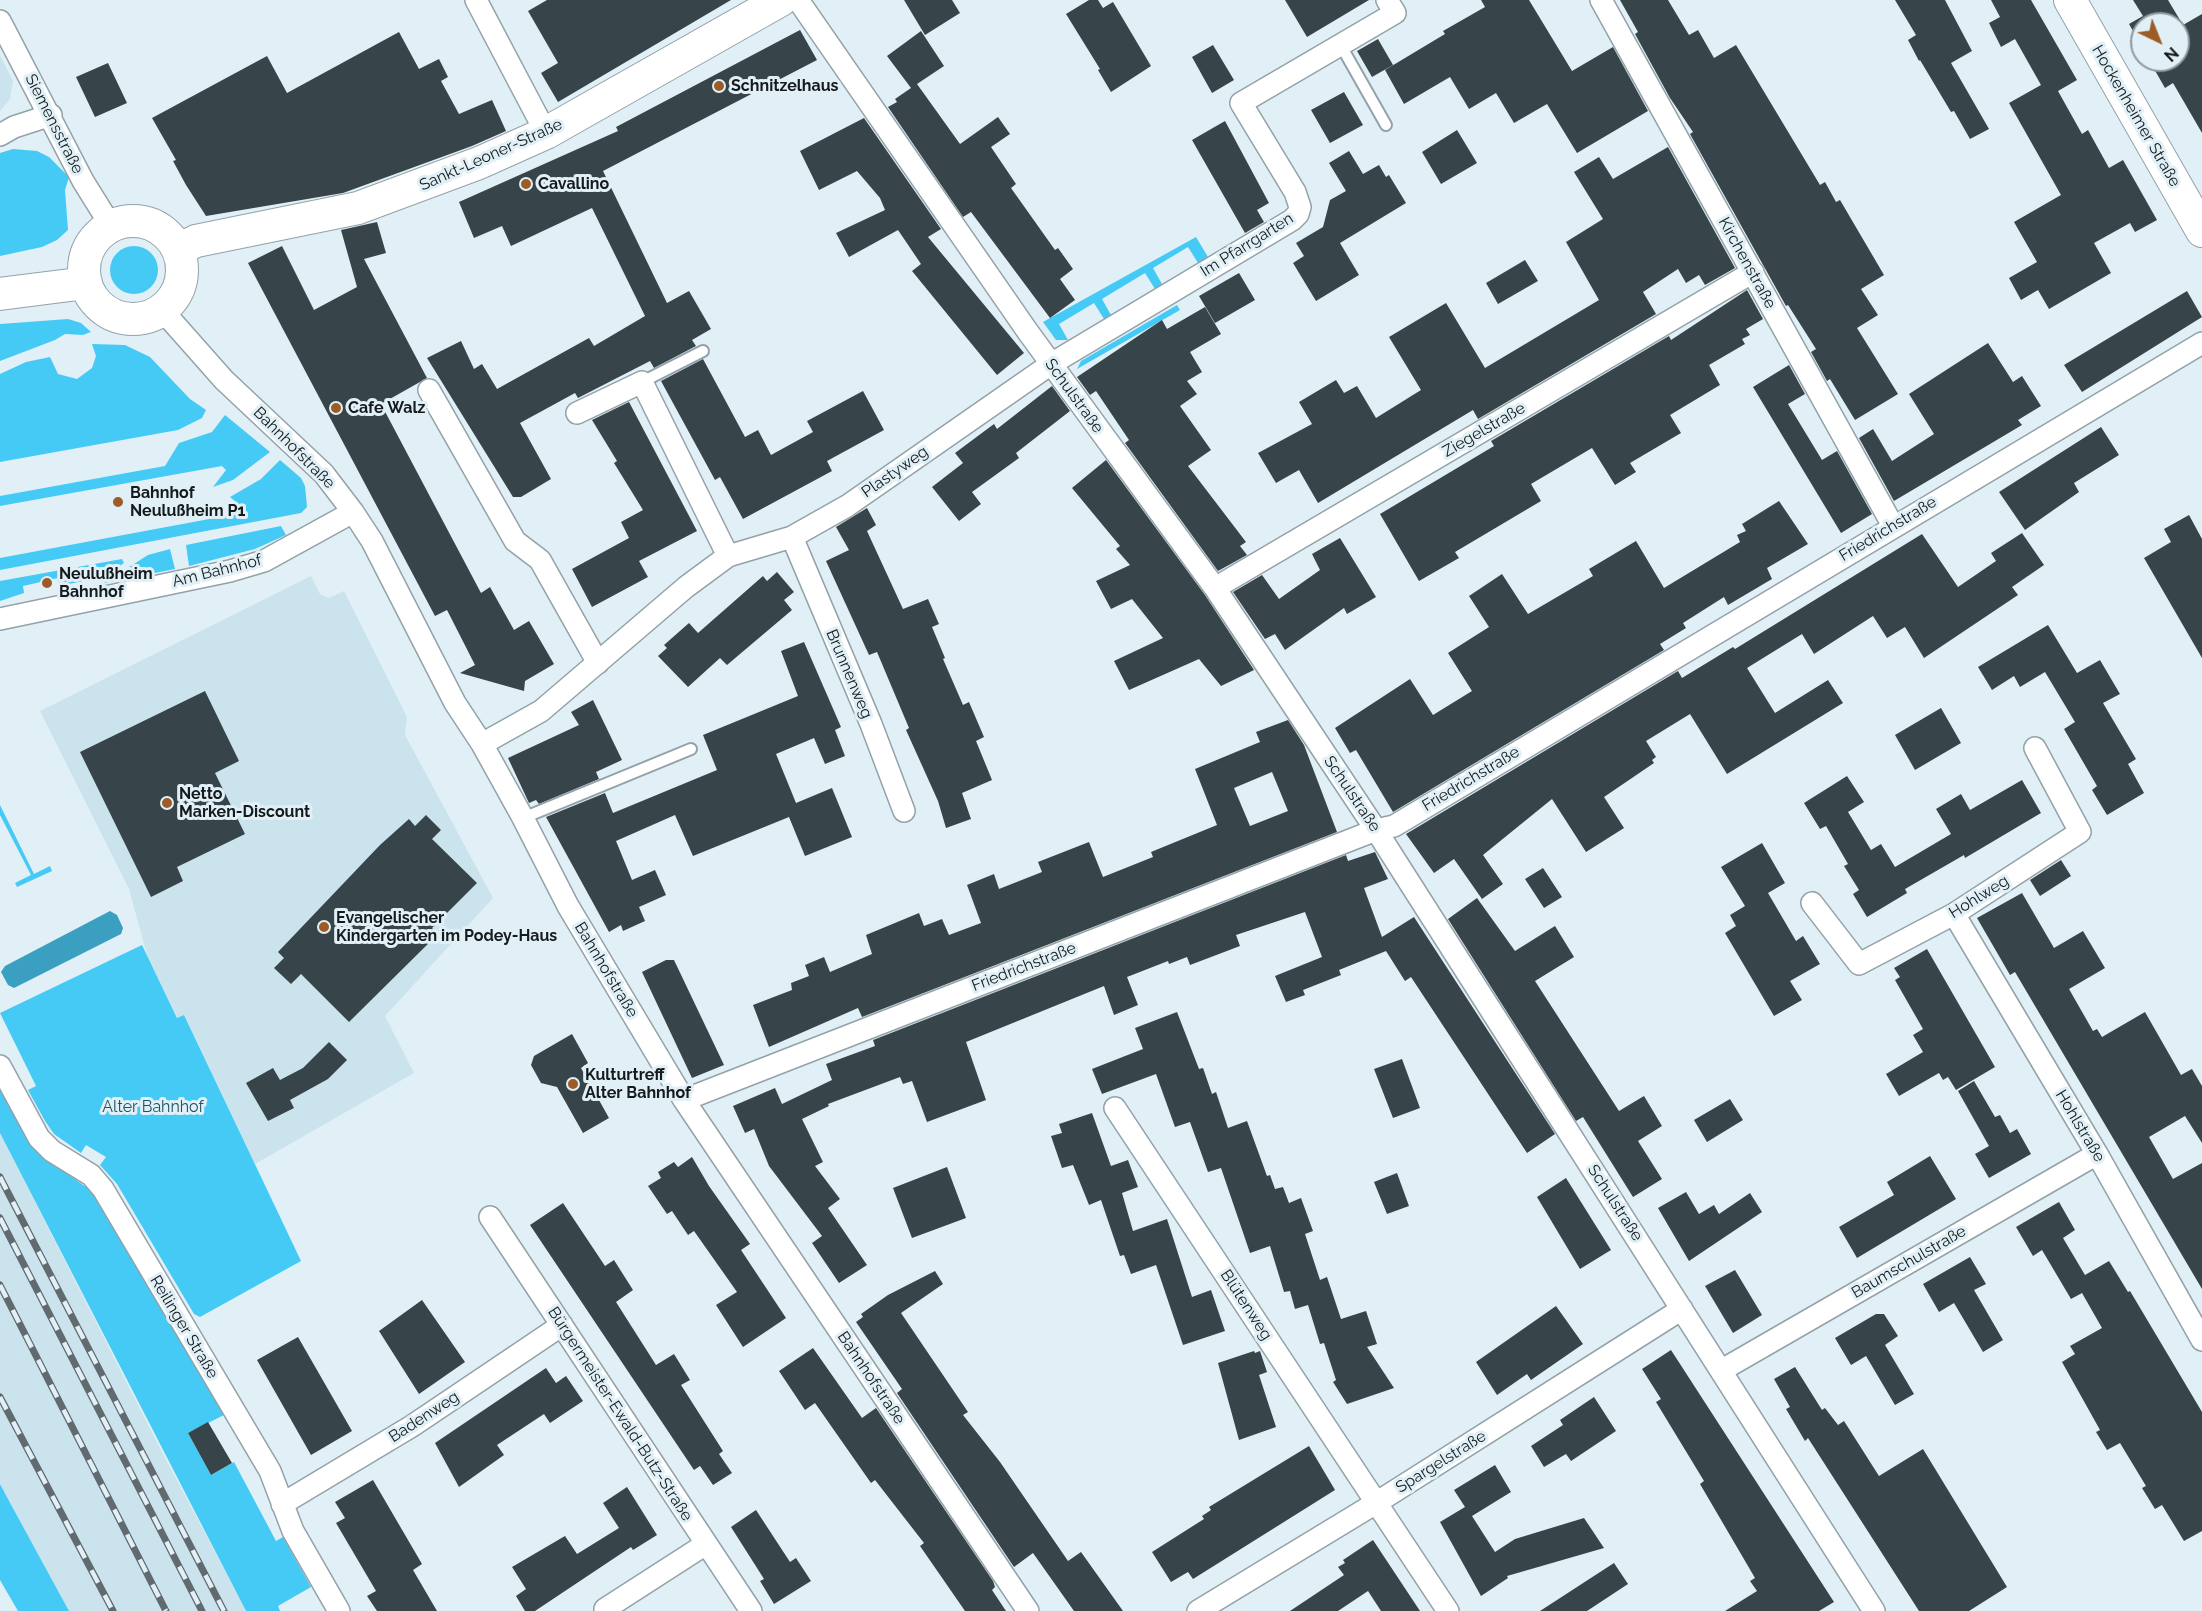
<!DOCTYPE html>
<meta charset="utf-8">
<style>
body{margin:0}
#map{position:relative;width:2202px;height:1611px;overflow:hidden;background:#e0f0f6;font-family:Raleway,sans-serif}
canvas{display:block}
.north{position:absolute;left:2130px;top:12px;width:60px;height:60px;box-sizing:border-box;background:#e0f0f6;border:2px solid #8f9a9f;border-radius:50%;rotate:137deg;font-size:16px;font-weight:700;line-height:24px;text-align:center;color:#151a1d}
.north::after{content:'';display:block;margin:auto;width:21px;height:27px;background:#9d5c27;clip-path:polygon(50% 0,100% 100%,50% 72%,0 100%)}
</style>
<div id="map">
<canvas width="2202" height="1611"></canvas>
<div class="north">N</div>
</div>
<script>
const context = document.querySelector('canvas').getContext('2d');
context.lineJoin = 'round';
function fillPath(path, color) {
  context.fillStyle = color;
  context.fill(path, 'evenodd');
}
function shape(rows) {
  const path = new Path2D();
  for (const r of rows) {
    if (r.length === 3) {
      path.moveTo(r[0] + r[2], r[1]);
      path.arc(r[0], r[1], r[2], 0, 2 * Math.PI);
      continue;
    }
    path.moveTo(r[0], r[1]);
    for (let i = 2; i < r.length; i += 2) path.lineTo(r[i], r[i + 1]);
  }
  return path;
}
function strokePath(path, color, width, dash) {
  context.strokeStyle = color;
  context.lineWidth = width;
  context.lineCap = dash ? 'butt' : 'round';
  context.setLineDash(dash || []);
  context.stroke(path);
}
function drawText(font, color, halo, rows, align = 'center') {
  context.font = font + ' Raleway,sans-serif';
  context.lineWidth = 6;
  context.setLineDash([]);
  context.textBaseline = 'middle';
  context.strokeStyle = halo;
  context.fillStyle = color;
  for (const [text, x, y, turn = 0] of rows) {
    context.save();
    context.translate(x, y);
    context.rotate((+turn || 0) * Math.PI / 180);
    context.textAlign = isNaN(turn) ? turn : align;
    if (halo) context.strokeText(text, 0, 0);
    context.fillText(text, 0, 0);
    context.restore();
  }
}
fillPath(shape([
 [0,55,13,81,10,99,0,111],
 [311,576,320,594,329,598,344,591,407,717,405,735,493,898,385,1016,414,1073,255,1164,185,1016,178,1019,147,955,129,889,40,711],
 [0,1133,161,1450,246,1611,69,1611,8,1499,0,1484]
]), '#cbe3ed');
fillPath(shape([
 [13,149,37,151,49,157,69,177,65,190,68,230,57,240,42,247,0,256,0,153],
 [1196,237,1208,257,1198,263,1188,247,1153,268,1162,284,1155,289,1145,273,1102,299,1111,315,1104,319,1094,303,1059,324,1068,340,1056,340,1043,322],
 [134,270,24],
 [1177,305,1180,310,1077,369,1081,361],
 [68,319,81,323,91,332,83,335,65,334,55,340,0,361,0,324],
 [92,344,125,345,150,357,190,399,206,410,202,418,178,430,0,462,0,374,26,362,50,357,58,374,77,379,92,368,96,356],
 [225,415,270,452,233,480,213,487,226,470,222,466,0,506,0,496,165,466,179,443,212,432],
 [280,460,301,478,305,486,307,507,301,513,0,570,0,558,236,514,243,508,230,497,261,479],
 [281,526,286,535,255,549,189,566,186,545],
 [170,549,175,569,104,583,148,555],
 [122,559,124,563,103,577,59,586,58,578,23,586,24,593,0,601,0,581],
 [0,805,34,874,50,866,52,871,17,887,15,883,31,875,0,815],
 [142,945,177,1018,184,1015,301,1261,200,1317,194,1314,117,1184,100,1165,106,1157,86,1145,81,1153,54,1134,45,1121,28,1090,36,1086,0,1013],
 [0,1089,25,1135,43,1156,90,1190,103,1206,224,1415,188,1433,211,1475,234,1462,276,1541,283,1537,311,1587,278,1606,280,1611,246,1611,0,1133],
 [0,1484,8,1499,69,1611,18,1611,0,1580]
]), '#45caf6');
fillPath(shape([
 [110,911,117,915,123,928,121,934,14,988,8,985,1,972,5,966]
]), '#3a9fc1');
fillPath(shape([
 [547,0,731,0,558,102,541,73,558,63,528,11],
 [904,0,952,0,960,13,925,35],
 [1089,0,1098,0,1103,8,1113,2,1151,66,1111,92,1098,70,1100,69,1066,14],
 [1285,0,1369,0,1307,37],
 [1481,0,1529,0,1572,71,1613,47,1648,111,1577,153,1547,104,1514,123,1496,93,1469,109,1450,77,1404,104,1385,70,1445,34,1443,31,1485,7],
 [1620,0,1668,0,1689,35,1698,30,1714,58,1736,45,1820,185,1825,182,1836,202,1840,200,1884,275,1861,289,1878,315,1857,328,1898,394,1855,420,1830,379,1827,381,1811,352,1816,349,1788,305,1786,306,1690,134,1693,132,1670,98,1635,34,1638,32],
 [1895,0,1945,0,1972,51,1951,63,1989,129,1970,139,1954,111,1951,112,1920,60,1919,61,1908,40,1916,35],
 [1991,0,2031,0,2077,80,2058,91,2082,134,2088,130,2109,168,2123,160,2157,220,2135,232,2130,223,2094,243,2111,273,2049,309,2038,290,2021,300,2009,278,2037,262,2014,222,2061,195,2009,103,2041,85,2015,39,2001,47,1989,23,2000,17],
 [2133,0,2168,0,2183,25,2202,14,2202,133,2173,83,2165,88,2149,60,2178,60,2178,24,2142,24,2142,47,2129,24,2143,16],
 [800,30,817,60,603,171,667,303,689,291,711,329,692,340,696,346,654,368,650,361,578,398,575,393,520,423,551,479,521,497,513,497,427,358,461,341,474,369,482,364,497,389,589,338,594,346,645,316,592,208,511,246,502,226,474,238,459,202,618,131,616,127],
 [921,31,944,66,917,84,960,144,998,117,1010,134,991,147,1016,184,1011,188,1055,250,1058,248,1073,269,1060,279,1075,300,1050,318,971,212,963,217,888,107,897,102,895,99,911,88,887,56],
 [399,32,419,69,439,59,448,77,441,81,459,114,492,100,506,131,472,146,343,193,206,216,186,185,173,161,176,160,152,118,267,56,287,93],
 [1378,39,1393,65,1372,77,1357,51],
 [1213,45,1234,80,1212,93,1192,57],
 [108,63,127,103,95,117,76,77],
 [1344,92,1363,125,1330,143,1311,110],
 [864,118,941,229,928,237,1024,353,997,375,912,271,921,264,898,230,849,257,836,233,885,210,880,198,857,171,819,190,800,151],
 [1225,121,1269,203,1257,210,1264,222,1245,233,1192,140],
 [1457,130,1477,163,1441,184,1422,152],
 [1668,147,1735,268,1705,285,1699,275,1686,283,1678,269,1643,292,1656,314,1478,419,1473,410,1318,503,1299,470,1276,483,1258,453,1312,424,1299,402,1336,380,1344,393,1357,386,1376,418,1421,390,1389,337,1446,303,1485,368,1599,300,1566,242,1603,219,1574,172,1599,157,1613,179],
 [1349,151,1363,174,1379,165,1386,177,1389,175,1406,203,1340,243,1359,275,1316,301,1293,263,1304,256,1296,243,1323,227,1330,200,1346,191,1329,163],
 [377,222,386,253,364,259,427,378,381,404,481,593,490,587,514,630,529,621,554,664,525,681,524,691,460,673,475,665,447,610,435,616,248,263,282,246,314,310,357,287,341,230],
 [1525,260,1538,281,1498,304,1486,283],
 [1239,273,1255,300,1215,323,1199,296],
 [1747,290,1763,319,1746,329,1750,335,1742,339,1745,344,1709,365,1720,385,1670,415,1681,433,1630,463,1636,472,1615,485,1592,448,1531,484,1541,501,1455,552,1459,558,1419,581,1380,514,1494,446,1491,441,1669,336,1671,340],
 [2187,291,2202,317,2082,392,2064,365],
 [1205,307,1221,334,1190,352,1202,372,1187,381,1197,394,1180,406,1211,450,1188,466,1246,542,1240,546,1247,555,1218,571,1125,443,1129,440,1096,391,1090,395,1077,377,1162,320,1167,329],
 [1988,343,2013,382,2022,376,2041,406,2018,420,2022,425,1894,501,1859,438,1873,429,1892,461,1934,434,1909,394],
 [703,359,745,437,758,430,771,455,813,432,807,421,863,391,884,430,827,461,832,471,743,519,720,477,715,480,661,381],
 [1789,365,1805,394,1788,404,1822,460,1837,451,1872,514,1841,533,1753,387],
 [1052,386,1070,411,1016,453,1019,458,972,492,981,504,959,521,932,487,963,463,955,453,994,424,997,429],
 [629,402,697,531,639,561,648,577,592,607,572,569,629,538,621,522,643,510,614,463,617,461,592,420],
 [2101,427,2119,455,2074,483,2079,492,2025,530,1999,492],
 [1106,460,1205,595,1254,670,1221,686,1199,659,1129,690,1114,661,1163,638,1132,599,1111,609,1096,581,1130,565,1116,549,1120,546,1072,488],
 [1779,501,1808,544,1767,568,1772,579,1728,605,1724,597,1683,623,1686,628,1660,644,1664,650,1393,812,1356,750,1350,753,1335,728,1410,679,1433,715,1472,691,1448,653,1489,627,1469,596,1502,574,1528,614,1593,576,1589,569,1636,541,1664,588,1740,542,1737,535,1746,531,1742,524],
 [867,508,876,525,867,531,903,609,928,599,939,624,932,627,945,658,943,659,963,705,969,702,984,737,976,741,992,780,962,793,971,819,946,828,938,801,906,730,909,728,877,652,869,655,826,561,849,550,836,527],
 [2189,515,2202,539,2202,658,2144,558,2171,542,2164,529],
 [2022,533,2044,565,2012,587,2018,595,1924,658,1905,627,1887,638,1873,616,1814,654,1802,634,1747,668,1775,713,1828,680,1843,703,1727,774,1690,714,1646,741,1656,757,1652,760,1654,763,1604,797,1624,828,1586,852,1552,799,1483,855,1503,884,1482,899,1454,859,1434,873,1406,834,1678,671,1682,678,1733,647,1735,649,1922,534,1958,587,1996,561,1991,553],
 [1340,538,1376,597,1347,614,1344,608,1285,650,1275,634,1265,639,1233,592,1262,575,1279,599,1320,570,1312,554],
 [777,572,794,592,784,600,792,610,727,665,720,658,688,687,658,656,667,648,664,645,689,623,698,633,763,576,767,581],
 [2048,625,2077,673,2100,660,2120,694,2103,703,2136,759,2128,764,2144,793,2107,815,2092,790,2097,786,2064,729,2075,722,2045,672,2020,687,2014,676,1992,690,1978,667],
 [804,642,841,727,835,730,845,756,825,764,814,738,776,754,796,803,832,788,852,837,805,856,789,817,693,856,675,815,616,841,632,880,655,870,666,895,639,907,645,921,623,931,621,925,609,932,546,817,605,793,613,813,717,770,703,735,798,696,781,651],
 [205,691,239,761,215,773,245,834,177,867,183,881,151,897,80,752],
 [593,700,622,760,596,772,599,779,539,804,536,800,529,803,508,758,579,725,571,712],
 [1941,708,1961,743,1915,770,1895,735],
 [1288,720,1304,745,1337,832,862,1017,858,1008,769,1047,753,1005,792,990,791,983,809,976,805,965,824,957,830,972,872,954,866,935,919,913,924,926,942,919,949,935,981,923,967,885,994,874,999,889,1042,872,1038,862,1089,842,1103,877,1153,857,1151,852,1217,825,1195,769,1260,742,1256,732],
 [1272,772,1288,811,1250,826,1234,788],
 [1847,776,1864,802,1848,812,1871,850,1881,844,1895,867,1951,834,1936,809,1961,794,1970,810,2022,780,2041,813,1965,858,1964,855,1905,889,1907,893,1867,917,1853,894,1859,890,1844,866,1848,864,1826,826,1820,829,1804,803],
 [426,815,441,830,432,839,477,883,432,928,438,934,349,1022,301,974,291,984,274,968,284,958,278,952,380,845,409,819,415,826],
 [1762,843,1785,883,1768,893,1796,941,1803,936,1820,964,1790,981,1802,1000,1774,1016,1725,933,1736,926,1730,915,1745,906,1721,867],
 [1375,852,1388,879,1364,888,1382,937,1414,917,1555,1134,1527,1153,1411,977,1405,981,1386,951,1339,970,1341,975,1303,990,1305,995,1286,1002,1275,976,1322,957,1305,912,1236,935,1240,946,1190,965,1187,957,1169,964,1168,961,1127,977,1138,1005,1114,1015,1104,986,966,1042,986,1100,927,1122,912,1081,903,1084,900,1077,828,1104,829,1106,802,1119,823,1162,815,1166,840,1199,828,1208,867,1265,839,1283,812,1243,822,1236,769,1166,754,1129,745,1133,733,1106,775,1088,782,1104,832,1080,826,1064,875,1046,873,1040,1346,855,1348,861],
 [2061,860,2071,876,2040,896,2030,880],
 [1543,868,1562,897,1544,908,1525,879],
 [2022,893,2054,948,2083,931,2105,968,2069,989,2093,1031,2097,1029,2102,1037,2145,1012,2181,1075,2192,1069,2202,1086,2202,1143,2185,1116,2149,1137,2173,1179,2202,1163,2202,1289,2015,972,2010,975,1977,918],
 [1477,898,1515,951,1555,926,1574,957,1535,981,1619,1111,1644,1096,1662,1126,1638,1141,1662,1179,1633,1197,1583,1117,1576,1121,1448,919],
 [1927,949,1995,1067,1956,1090,1948,1077,1943,1080,1939,1073,1899,1096,1886,1074,1923,1052,1913,1035,1923,1029,1895,980,1900,977,1894,968],
 [666,960,674,960,724,1065,692,1078,642,972],
 [1177,1012,1199,1069,1203,1068,1212,1094,1216,1092,1228,1128,1247,1121,1267,1176,1270,1175,1275,1189,1283,1187,1289,1203,1301,1198,1313,1231,1305,1234,1320,1280,1327,1277,1341,1319,1366,1311,1377,1344,1367,1347,1394,1388,1347,1404,1333,1382,1336,1380,1324,1343,1320,1344,1308,1305,1295,1309,1290,1291,1284,1292,1270,1246,1250,1253,1221,1168,1208,1172,1190,1122,1175,1127,1156,1074,1102,1094,1092,1069,1143,1049,1135,1028],
 [572,1034,588,1063,581,1068,609,1118,583,1133,557,1087,541,1083,531,1065,534,1056],
 [329,1042,347,1060,328,1079,290,1100,294,1108,268,1121,246,1083,273,1068,280,1080,303,1068],
 [1402,1059,1420,1108,1393,1118,1374,1069],
 [1974,1081,1995,1117,2000,1115,2010,1133,2017,1129,2031,1154,1989,1178,1975,1154,1989,1146,1958,1091],
 [1730,1099,1743,1120,1707,1142,1694,1120],
 [1092,1113,1111,1166,1128,1160,1138,1187,1122,1193,1133,1231,1167,1219,1192,1297,1211,1290,1225,1331,1183,1345,1156,1265,1131,1274,1124,1255,1120,1256,1101,1200,1089,1205,1073,1165,1062,1168,1051,1136,1062,1133,1059,1124],
 [1930,1156,1956,1199,1857,1258,1839,1227,1894,1195,1887,1182],
 [692,1157,709,1186,750,1244,741,1250,786,1318,743,1347,716,1305,737,1292,694,1231,688,1235,672,1211,667,1214,648,1186,661,1178,658,1172,674,1162,678,1167],
 [947,1167,966,1218,912,1238,893,1188],
 [1397,1173,1409,1206,1387,1214,1374,1182],
 [1566,1178,1611,1250,1580,1269,1537,1197],
 [1686,1192,1699,1214,1714,1205,1719,1214,1750,1193,1762,1212,1689,1261,1658,1208],
 [2059,1202,2075,1230,2063,1238,2085,1275,2109,1261,2128,1292,2130,1291,2202,1412,2202,1531,2184,1541,2162,1505,2155,1509,2142,1488,2146,1486,2120,1443,2107,1450,2096,1432,2100,1430,2062,1362,2075,1354,2070,1346,2102,1328,2082,1293,2071,1299,2042,1250,2033,1256,2016,1227],
 [563,1203,605,1266,614,1260,633,1290,616,1302,656,1365,674,1354,690,1380,681,1385,723,1451,719,1454,732,1473,713,1485,700,1466,694,1470,530,1225],
 [1970,1257,1986,1284,1974,1290,2003,1340,1983,1352,1954,1303,1939,1312,1923,1284],
 [1735,1270,1762,1315,1733,1333,1705,1286],
 [935,1271,943,1284,901,1313,968,1412,963,1415,1000,1462,1068,1561,1081,1552,1123,1611,1074,1611,1033,1553,1014,1567,897,1393,902,1389,856,1322,863,1317,861,1314,888,1295],
 [422,1300,465,1362,419,1394,379,1331],
 [1556,1306,1583,1344,1531,1380,1527,1374,1497,1395,1476,1362],
 [1876,1314,1884,1314,1898,1336,1885,1345,1914,1394,1895,1405,1866,1356,1851,1365,1835,1338],
 [298,1337,352,1431,311,1455,257,1360],
 [813,1348,862,1418,876,1408,993,1581,995,1587,992,1590,1006,1611,965,1611,920,1546,924,1543,875,1480,871,1483,815,1403,805,1410,779,1371],
 [1671,1350,1834,1602,1819,1611,1725,1611,1757,1591,1750,1581,1755,1578,1700,1484,1704,1481,1656,1402,1661,1399,1642,1369],
 [1254,1351,1255,1353,1260,1351,1267,1372,1259,1375,1276,1427,1239,1440,1218,1363],
 [1795,1367,1822,1410,1825,1408,1838,1425,1844,1421,1879,1476,1923,1449,2007,1587,1969,1611,1919,1611,1808,1438,1805,1441,1786,1409,1790,1407,1774,1379],
 [546,1368,556,1383,566,1376,583,1401,550,1423,544,1414,497,1445,504,1455,459,1487,435,1443],
 [1594,1397,1616,1431,1571,1461,1566,1454,1544,1467,1531,1446,1563,1425,1560,1420],
 [208,1422,232,1463,211,1475,188,1433],
 [1309,1446,1335,1490,1193,1579,1188,1572,1171,1582,1152,1552,1204,1519,1202,1516,1211,1510,1209,1507],
 [1495,1465,1511,1492,1472,1516,1495,1552,1515,1539,1584,1518,1604,1548,1507,1576,1508,1578,1481,1596,1440,1522,1465,1507,1454,1490],
 [373,1480,422,1564,413,1570,437,1611,377,1611,367,1596,376,1591,336,1523,345,1518,335,1502],
 [627,1487,657,1535,633,1550,631,1547,535,1611,525,1611,516,1596,526,1589,512,1567,565,1536,577,1554,619,1528,603,1503],
 [756,1510,790,1562,796,1558,811,1581,774,1604,760,1581,764,1579,731,1527],
 [1373,1540,1420,1611,1381,1611,1368,1591,1338,1611,1290,1611,1344,1575,1338,1567,1345,1563,1343,1560],
 [1614,1563,1628,1584,1587,1611,1540,1611]
]), '#37444a');
const lane = shape([
 [1340,44,1386,125],
 [642,382,703,351],
 [523,818,691,749]
]);
const street = shape([
 [476,0,546,133],
 [798,0,1028,332,1215,588,1376,830,1874,1611],
 [1601,0,1893,526],
 [0,21,83,181,111,226],
 [0,135,14,127,51,115],
 [162,310,224,380,324,474,353,512,372,541,455,703,482,744,523,818,568,906,684,1100,1028,1611],
 [429,390,515,541,540,560,598,663],
 [577,413,642,382,728,556],
 [792,537,871,724,904,811],
 [1215,588,1753,272],
 [0,619,230,571,264,561,353,512],
 [482,744,541,711,686,587,728,556,792,537,847,506,1051,364,1292,220,1298,214,1300,207,1295,192,1241,103,1395,13,1387,0],
 [1812,903,1859,964,1954,914,2080,832,2035,748],
 [1954,914,2097,1154,2202,1340],
 [0,1066,39,1138,52,1151,91,1175,103,1189,270,1471,293,1531,339,1611],
 [684,1100,1376,830,1394,826,2202,343],
 [1115,1108,1448,1611],
 [490,1217,751,1611],
 [1722,1370,2097,1154],
 [282,1504,412,1426,562,1325],
 [605,1609,706,1544],
 [1198,1611,1376,1503,1682,1309]
]);
const secondary = shape([
 [2070,0,2202,231],
 [133,270,49],
 [178,250,196,241,358,208,479,163,546,133,781,0],
 [0,294,86,283]
]);
strokePath(lane, '#93a2a9', 14);
strokePath(street, '#93a2a9', 24);
strokePath(secondary, '#93a2a9', 34);
strokePath(lane, '#fff', 10);
strokePath(street, '#fff', 21);
strokePath(secondary, '#fff', 32);
const rail = shape([
 [0,1177,224,1611],
 [0,1218,202,1611],
 [0,1285,166,1611],
 [0,1397,113,1611]
]);
strokePath(rail, '#616a6e', 7);
strokePath(rail, '#e0f0f6', 4.5, [14]);
for (const [x, y, r, color] of [
 [719,86,6,"#9d5c27"],
 [526,184,6,"#9d5c27"],
 [336,408,6,"#9d5c27"],
 [118,502,6,"#9d5c27"],
 [47,583,6,"#9d5c27"],
 [167,803,6,"#9d5c27"],
 [324,927,6,"#9d5c27"],
 [573,1084,6,"#9d5c27"]
]) {
  const dot = new Path2D();
  dot.arc(x, y, r, 0, 2 * Math.PI);
  context.fillStyle = color;
  context.fill(dot);
  strokePath(dot, '#e0f0f6', 2);
}
drawText('bold 16px', '#151a1d', '#e0f0f6', [
 ["Schnitzelhaus",731,86],
 ["Cavallino",538,184],
 ["Cafe Walz",348,408],
 ["Bahnhof",130,493],
 ["Neulußheim P1",130,511],
 ["Neulußheim",59,574],
 ["Bahnhof",59,592],
 ["Netto",179,794],
 ["Marken-Discount",179,812],
 ["Evangelischer",336,918],
 ["Kindergarten im Podey-Haus",336,936],
 ["Kulturtreff",585,1075],
 ["Alter Bahnhof",585,1093]
], 'left');
drawText('16px', '#151a1d', '#e0f0f6', [
 ["Hockenheimer Straße",2136,116,60],
 ["Siemensstraße",54,124,63],
 ["Sankt-Leoner-Straße",491,155,-24],
 ["Im Pfarrgarten",1247,245,-32],
 ["Kirchenstraße",1747,263,61],
 ["Schulstraße",1074,396,54],
 ["Ziegelstraße",1484,430,-30],
 ["Bahnhofstraße",294,448,45],
 ["Plastyweg",895,472,-35],
 ["Friedrichstraße",1888,529,-31],
 ["Am Bahnhof",217,571,-14],
 ["Brunnenweg",849,674,67],
 ["Friedrichstraße",1471,779,-31],
 ["Schulstraße",1352,794,56],
 ["Hohlweg",1979,897,-32],
 ["Friedrichstraße",1024,967,-21],
 ["Bahnhofstraße",606,970,59],
 ["Hohlstraße",2080,1126,59],
 ["Schulstraße",1615,1203,57],
 ["Baumschulstraße",1909,1262,-30],
 ["Blütenweg",1246,1305,57],
 ["Reilinger Straße",184,1327,59],
 ["Bahnhofstraße",871,1378,56],
 ["Bürgermeister-Ewald-Butz-Straße",620,1414,57],
 ["Badenweg",424,1417,-33],
 ["Spargelstraße",1441,1462,-32]
]);
drawText('16px', '#1c5265', '#e0f0f6', [
 ["Alter Bahnhof",153,1107]
]);
</script>
